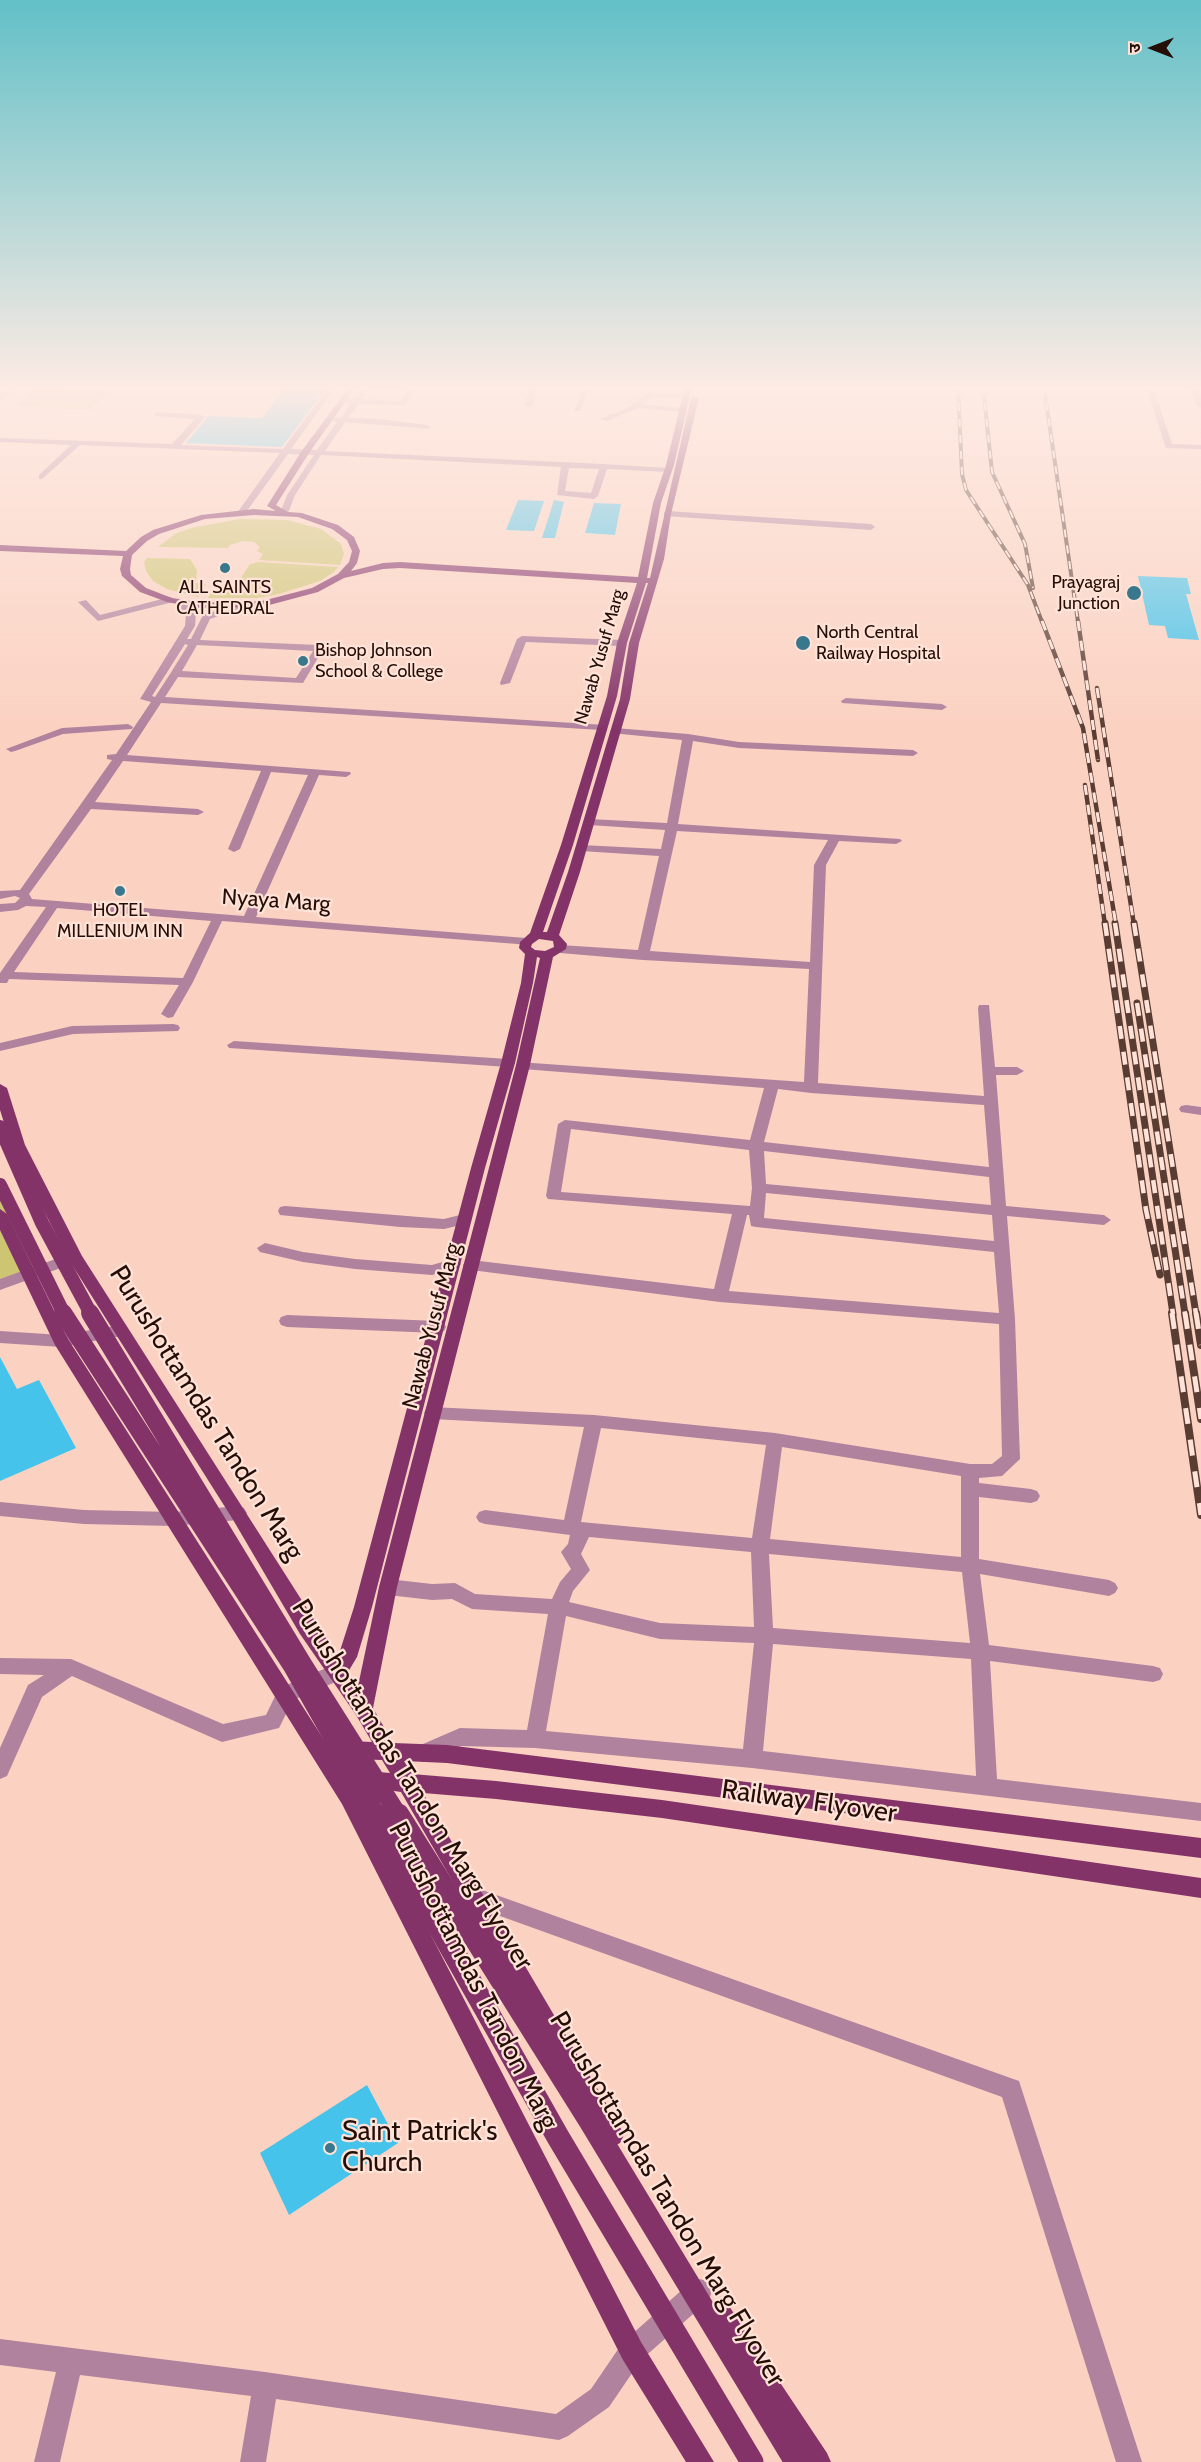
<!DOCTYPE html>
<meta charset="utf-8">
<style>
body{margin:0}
#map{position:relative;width:1201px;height:2462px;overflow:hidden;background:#fbd2c2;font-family:Cabin,"Noto Sans Devanagari",sans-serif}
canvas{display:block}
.north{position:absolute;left:1123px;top:18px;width:60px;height:60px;-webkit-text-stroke:4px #ffe3d8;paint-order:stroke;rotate:270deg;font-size:16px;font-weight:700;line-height:24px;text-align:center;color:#250e06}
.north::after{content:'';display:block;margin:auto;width:21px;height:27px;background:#250e06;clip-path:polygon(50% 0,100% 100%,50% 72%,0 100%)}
</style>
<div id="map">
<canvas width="1201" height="2462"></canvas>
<div class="north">उ</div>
</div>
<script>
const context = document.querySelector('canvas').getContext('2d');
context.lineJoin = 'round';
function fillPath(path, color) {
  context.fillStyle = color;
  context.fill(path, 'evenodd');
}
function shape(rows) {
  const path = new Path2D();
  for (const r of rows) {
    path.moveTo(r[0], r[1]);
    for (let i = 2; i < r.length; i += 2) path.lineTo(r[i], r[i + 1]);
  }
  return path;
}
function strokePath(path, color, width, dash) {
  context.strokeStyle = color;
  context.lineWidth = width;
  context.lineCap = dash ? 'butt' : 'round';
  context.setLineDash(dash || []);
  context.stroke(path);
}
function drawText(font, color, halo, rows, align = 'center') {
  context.font = font + ' Cabin,sans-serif';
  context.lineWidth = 4.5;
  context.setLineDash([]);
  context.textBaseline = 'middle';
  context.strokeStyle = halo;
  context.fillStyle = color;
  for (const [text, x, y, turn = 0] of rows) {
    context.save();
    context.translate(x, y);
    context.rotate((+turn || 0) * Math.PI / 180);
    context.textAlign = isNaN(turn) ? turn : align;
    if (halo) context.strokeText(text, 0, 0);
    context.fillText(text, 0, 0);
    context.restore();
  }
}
fillPath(shape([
 [36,387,109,391,90,410,16,406],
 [240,519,287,520,321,529,341,544,344,554,340,565,259,560,263,554,257,551,260,547,254,542,243,541,230,545,228,548,158,547,175,534,191,528],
 [147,558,190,559,197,570,196,583,206,584,198,597,167,589,153,581,146,571,144,562],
 [259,562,338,567,334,572,320,581,279,594,257,598,208,598,217,583,237,584,250,564],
 [0,1198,35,1269,0,1279]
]), '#cec572');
fillPath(shape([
 [285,387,327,387,282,447,186,443,207,418,206,416,262,418],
 [518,500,544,501,534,531,506,530],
 [554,500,564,502,555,538,542,538],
 [594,503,621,504,615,535,585,533],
 [1138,576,1187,578,1191,594,1186,594,1199,640,1168,638,1165,626,1149,625],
 [0,1357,17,1389,39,1380,76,1448,0,1481],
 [367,2085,398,2143,289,2215,260,2153]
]), '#45c3ea');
fillPath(shape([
 [10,387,18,387,0,401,0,395,10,387],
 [329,387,336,387,291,449,317,450,337,422,334,422,334,418,341,418,351,403,347,403,347,399,355,399,363,387,412,387,416,389,405,405,359,404,348,418,380,419,426,425,430,427,429,429,345,422,325,451,604,464,668,468,672,470,668,472,607,469,598,496,594,499,557,495,561,467,321,455,295,495,289,511,285,514,281,511,287,495,314,455,288,454,244,515,241,516,237,513,280,453,80,445,42,479,39,479,39,475,71,445,0,442,0,438,172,444,195,419,155,416,154,414,158,412,201,415,205,417,181,445,283,449,329,387],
 [369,389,407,391,400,401,362,399,369,389],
 [569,468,599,469,591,493,565,491,569,468],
 [529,387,537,387,533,405,529,407,525,405,529,387],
 [584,387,591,387,580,411,574,411,584,387],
 [1146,387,1153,387,1172,444,1201,445,1201,449,1166,448,1146,387],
 [1190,387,1198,387,1201,396,1201,408,1197,406,1190,387],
 [647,393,687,394,691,396,687,398,652,397,643,404,682,408,686,410,685,412,638,408,607,421,600,419,629,407,647,393],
 [667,511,871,524,875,527,871,530,664,516,664,512,667,511],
 [170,597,173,598,173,602,98,621,78,602,86,600,100,615,170,597],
 [178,601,184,601,196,613,195,626,187,639,191,639,203,615,238,603,241,604,241,608,210,619,200,640,319,645,324,648,303,683,178,677,165,697,605,725,605,729,601,730,161,703,127,755,350,772,351,774,346,777,319,775,256,917,526,938,530,939,532,942,530,945,222,921,193,982,173,1017,168,1018,161,1014,179,985,9,979,7,983,0,983,0,973,46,907,26,906,18,910,0,912,0,904,15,903,20,898,15,896,0,899,0,891,20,890,112,760,107,759,107,755,116,754,151,702,140,699,185,626,186,614,176,603,178,601],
 [185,644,188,645,170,674,155,697,152,696,185,644],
 [197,645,313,651,296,678,182,671,197,645],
 [123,761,261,771,228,849,234,852,240,849,271,772,308,775,244,916,32,899,29,894,91,809,198,815,204,812,198,809,95,802,123,761],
 [57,908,211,921,183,978,14,972,57,908],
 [522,636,622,640,627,643,622,646,526,642,510,683,501,685,500,683,517,639,522,636],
 [846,698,942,704,947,707,942,710,842,703,841,701,846,698],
 [128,724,133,727,132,729,63,734,15,751,11,752,6,749,62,728,128,724],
 [615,728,688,734,739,742,913,750,918,753,913,756,739,748,693,741,678,824,900,839,902,841,896,844,839,841,826,865,818,1083,984,1096,978,1008,979,1005,989,1005,995,1067,1017,1067,1024,1071,1017,1075,996,1075,1006,1206,1104,1215,1111,1220,1104,1225,1007,1216,1015,1319,1020,1459,1002,1476,979,1478,979,1483,1031,1489,1037,1491,1040,1496,1037,1501,1031,1503,979,1497,979,1559,1109,1580,1115,1583,1118,1588,1115,1593,1109,1596,980,1574,989,1645,1153,1666,1160,1668,1163,1674,1160,1680,1153,1682,990,1661,997,1779,1201,1803,1201,1821,752,1768,535,1748,461,1746,423,1762,416,1759,413,1753,416,1747,460,1728,527,1730,548,1614,472,1609,452,1599,432,1600,388,1595,382,1592,379,1587,382,1582,388,1579,432,1584,455,1583,475,1594,552,1599,560,1582,571,1569,561,1552,568,1544,570,1535,485,1524,479,1522,476,1517,479,1512,485,1510,564,1520,584,1427,432,1419,426,1417,424,1413,426,1409,432,1407,594,1415,775,1433,970,1464,992,1464,1002,1456,999,1324,720,1302,471,1270,466,1269,463,1265,466,1261,471,1260,714,1289,732,1214,548,1199,546,1196,558,1124,565,1120,750,1140,764,1088,523,1069,518,1068,516,1065,518,1062,804,1082,809,969,643,960,560,953,554,949,560,945,638,950,659,856,581,851,575,848,581,845,661,849,665,830,589,825,583,822,589,819,667,823,682,740,611,733,610,731,615,728],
 [677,831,828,840,814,865,810,962,650,951,677,831],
 [778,1089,811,1093,984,1105,989,1167,764,1142,778,1089],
 [571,1129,749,1150,752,1188,750,1206,561,1192,571,1129],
 [764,1151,989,1177,991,1205,766,1184,764,1151],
 [766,1193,992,1215,994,1241,764,1218,766,1193],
 [747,1215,749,1215,751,1226,756,1227,994,1252,999,1313,729,1291,747,1215],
 [601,1428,766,1445,752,1538,581,1522,601,1428],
 [782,1447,961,1476,961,1557,770,1539,782,1447],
 [589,1537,751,1552,754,1627,660,1623,569,1602,573,1591,590,1570,581,1554,589,1537],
 [769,1554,962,1572,970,1643,773,1628,769,1554],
 [566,1616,660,1639,754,1643,743,1749,546,1731,566,1616],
 [773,1644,971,1659,976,1776,763,1751,773,1644],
 [173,1024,178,1025,180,1028,178,1031,73,1034,0,1051,0,1043,72,1026,173,1024],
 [234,1041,508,1059,515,1063,508,1067,229,1048,227,1045,234,1041],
 [1186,1105,1201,1107,1201,1115,1181,1112,1179,1109,1181,1106,1186,1105],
 [285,1206,444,1219,464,1214,471,1219,469,1223,444,1229,400,1227,280,1215,278,1211,280,1207,285,1206],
 [265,1243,303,1252,355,1259,432,1265,453,1259,458,1260,461,1264,458,1268,432,1275,355,1269,303,1262,260,1252,257,1248,265,1243],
 [75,1252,83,1257,80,1261,0,1290,0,1279,75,1252],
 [287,1315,438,1321,444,1323,446,1327,444,1331,438,1333,287,1327,281,1325,279,1321,281,1317,287,1315],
 [121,1325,127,1327,129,1331,127,1335,61,1347,0,1343,0,1331,61,1335,121,1325],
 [0,1502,84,1510,173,1512,238,1506,244,1508,247,1513,244,1518,238,1520,173,1526,84,1524,0,1516,0,1502],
 [0,1658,71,1659,223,1724,266,1715,279,1688,331,1666,338,1664,345,1666,347,1672,345,1678,293,1700,279,1728,222,1742,72,1676,42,1697,7,1776,0,1779,0,1748,28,1685,44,1675,0,1674,0,1658],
 [471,1886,1019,2081,1142,2462,1116,2462,1002,2097,464,1903,460,1896,464,1889,471,1886],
 [700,2279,709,2282,712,2291,709,2300,641,2360,609,2407,568,2436,559,2440,276,2399,266,2462,240,2462,251,2396,80,2375,60,2462,34,2462,56,2372,0,2365,0,2339,265,2372,556,2414,591,2389,623,2342,691,2282,700,2279]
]), '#b1829e');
fillPath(shape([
 [349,387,356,387,309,453,276,505,288,512,302,513,338,525,354,537,360,551,357,563,351,571,383,563,400,562,638,577,653,503,666,465,685,387,692,387,674,465,661,503,647,578,650,578,691,398,695,396,699,398,671,514,664,559,639,643,630,699,580,872,559,935,567,944,566,949,553,957,530,1065,397,1587,373,1708,393,1743,447,1745,1201,1838,1201,1858,447,1763,404,1761,412,1774,496,1781,662,1800,1201,1878,1201,1898,662,1818,496,1799,423,1793,620,2127,624,2135,620,2143,612,2147,604,2143,401,1792,360,1786,357,1780,360,1774,367,1771,390,1773,382,1760,349,1759,342,1756,339,1750,342,1744,349,1741,372,1742,356,1715,300,1634,232,1518,67,1257,11,1145,0,1110,0,1084,7,1088,25,1145,82,1256,338,1657,354,1607,471,1168,501,1063,521,983,525,954,519,948,520,942,530,933,561,845,607,696,617,643,637,583,400,568,383,569,344,578,318,592,262,607,198,608,167,602,140,592,122,576,120,569,123,556,0,551,0,545,126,551,141,537,153,530,201,515,254,509,276,511,267,506,301,452,349,387],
 [254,515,298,517,332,529,347,540,352,551,349,562,338,574,312,588,262,601,238,603,198,602,172,598,146,588,131,575,130,569,132,555,147,541,159,534,205,519,254,515],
 [646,583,648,583,629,643,620,699,568,872,547,932,543,932,573,845,617,696,627,643,646,583],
 [539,939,553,941,554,947,545,951,535,950,531,947,532,944,539,939],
 [537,957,540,958,516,1065,379,1587,358,1686,348,1672,357,1657,372,1607,485,1168,515,1063,533,983,537,957],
 [0,1209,7,1214,68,1339,356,1790,641,2342,714,2462,686,2462,623,2360,342,1804,55,1345,0,1230,0,1209],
 [720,2303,729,2306,827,2453,831,2462,803,2462,711,2324,708,2315,711,2306,720,2303]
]), '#843369');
const railFar3 = shape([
 [958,387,962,474,966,490,1028,585,1042,622],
 [983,387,992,472,1025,544,1033,588],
 [1044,387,1078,622]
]);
const railFar2 = shape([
 [1042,621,1083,728,1116,925],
 [1078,621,1098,760],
 [1097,688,1134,925],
 [1085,785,1105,925]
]);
const railFar1 = shape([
 [1105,923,1146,1210,1160,1275],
 [1115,923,1173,1314],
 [1134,923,1196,1314],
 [1137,1003,1185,1314]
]);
const rail = shape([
 [1172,1313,1201,1515],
 [1185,1313,1201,1419],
 [1196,1313,1201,1345]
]);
strokePath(railFar3, '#593d33', 4);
strokePath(railFar2, '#593d33', 4.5);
strokePath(railFar1, '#593d33', 7);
strokePath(rail, '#593d33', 8);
strokePath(railFar3, '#ffe3d8', 2, [8]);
strokePath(railFar2, '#ffe3d8', 3, [10]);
strokePath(railFar1, '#ffe3d8', 4.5, [13]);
strokePath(rail, '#ffe3d8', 5, [16]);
strokePath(shape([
 [0,1127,42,1223,91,1314],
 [0,1185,64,1314]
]), '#843369', 14);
strokePath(shape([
 [63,1313,292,1666,377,1816],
 [90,1313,303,1664,399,1816]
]), '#843369', 18);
strokePath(shape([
 [376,1815,558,2137,752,2462],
 [398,1815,590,2121,796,2462]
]), '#843369', 23);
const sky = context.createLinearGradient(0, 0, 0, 731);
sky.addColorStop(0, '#62c0c7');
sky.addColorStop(0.53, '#fdebe4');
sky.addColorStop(1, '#fdebe400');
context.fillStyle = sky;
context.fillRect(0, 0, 1201, 731);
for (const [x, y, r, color] of [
 [225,568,6,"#38778c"],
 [1134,593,8,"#38778c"],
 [803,643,8,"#38778c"],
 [303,661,6,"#38778c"],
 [120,891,6,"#38778c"],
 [330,2148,6,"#38778c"]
]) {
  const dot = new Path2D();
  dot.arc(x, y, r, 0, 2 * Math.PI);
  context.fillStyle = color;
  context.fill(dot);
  strokePath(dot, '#ffe3d8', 2);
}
drawText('18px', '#250e06', '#ffe3d8', [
 ["Prayagraj",1120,583,"right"],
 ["Junction",1120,604,"right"],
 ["ALL SAINTS",225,588],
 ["CATHEDRAL",225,609],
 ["North Central",816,633,"left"],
 ["Railway Hospital",816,654,"left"],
 ["Bishop Johnson",315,651,"left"],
 ["School & College",315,672,"left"],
 ["HOTEL",120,911],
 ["MILLENIUM INN",120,932]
]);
drawText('18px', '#250e06', '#ffe3d8', [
 ["Nawab Yusuf Marg",600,657,-74]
]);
drawText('22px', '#250e06', '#ffe3d8', [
 ["Nyaya Marg",276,901,4],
 ["Nawab Yusuf Marg",432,1326,-75]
]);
drawText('27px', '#250e06', '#ffe3d8', [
 ["Purushottamdas Tandon Marg",206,1413,58],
 ["Purushottamdas Tandon Marg Flyover",412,1785,58],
 ["Railway Flyover",809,1802,8],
 ["Purushottamdas Tandon Marg",473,1976,63],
 ["Purushottamdas Tandon Marg Flyover",667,2199,59]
]);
drawText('27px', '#250e06', '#ffe3d8', [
 ["Saint Patrick's",342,2132],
 ["Church",342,2163]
], 'left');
</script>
